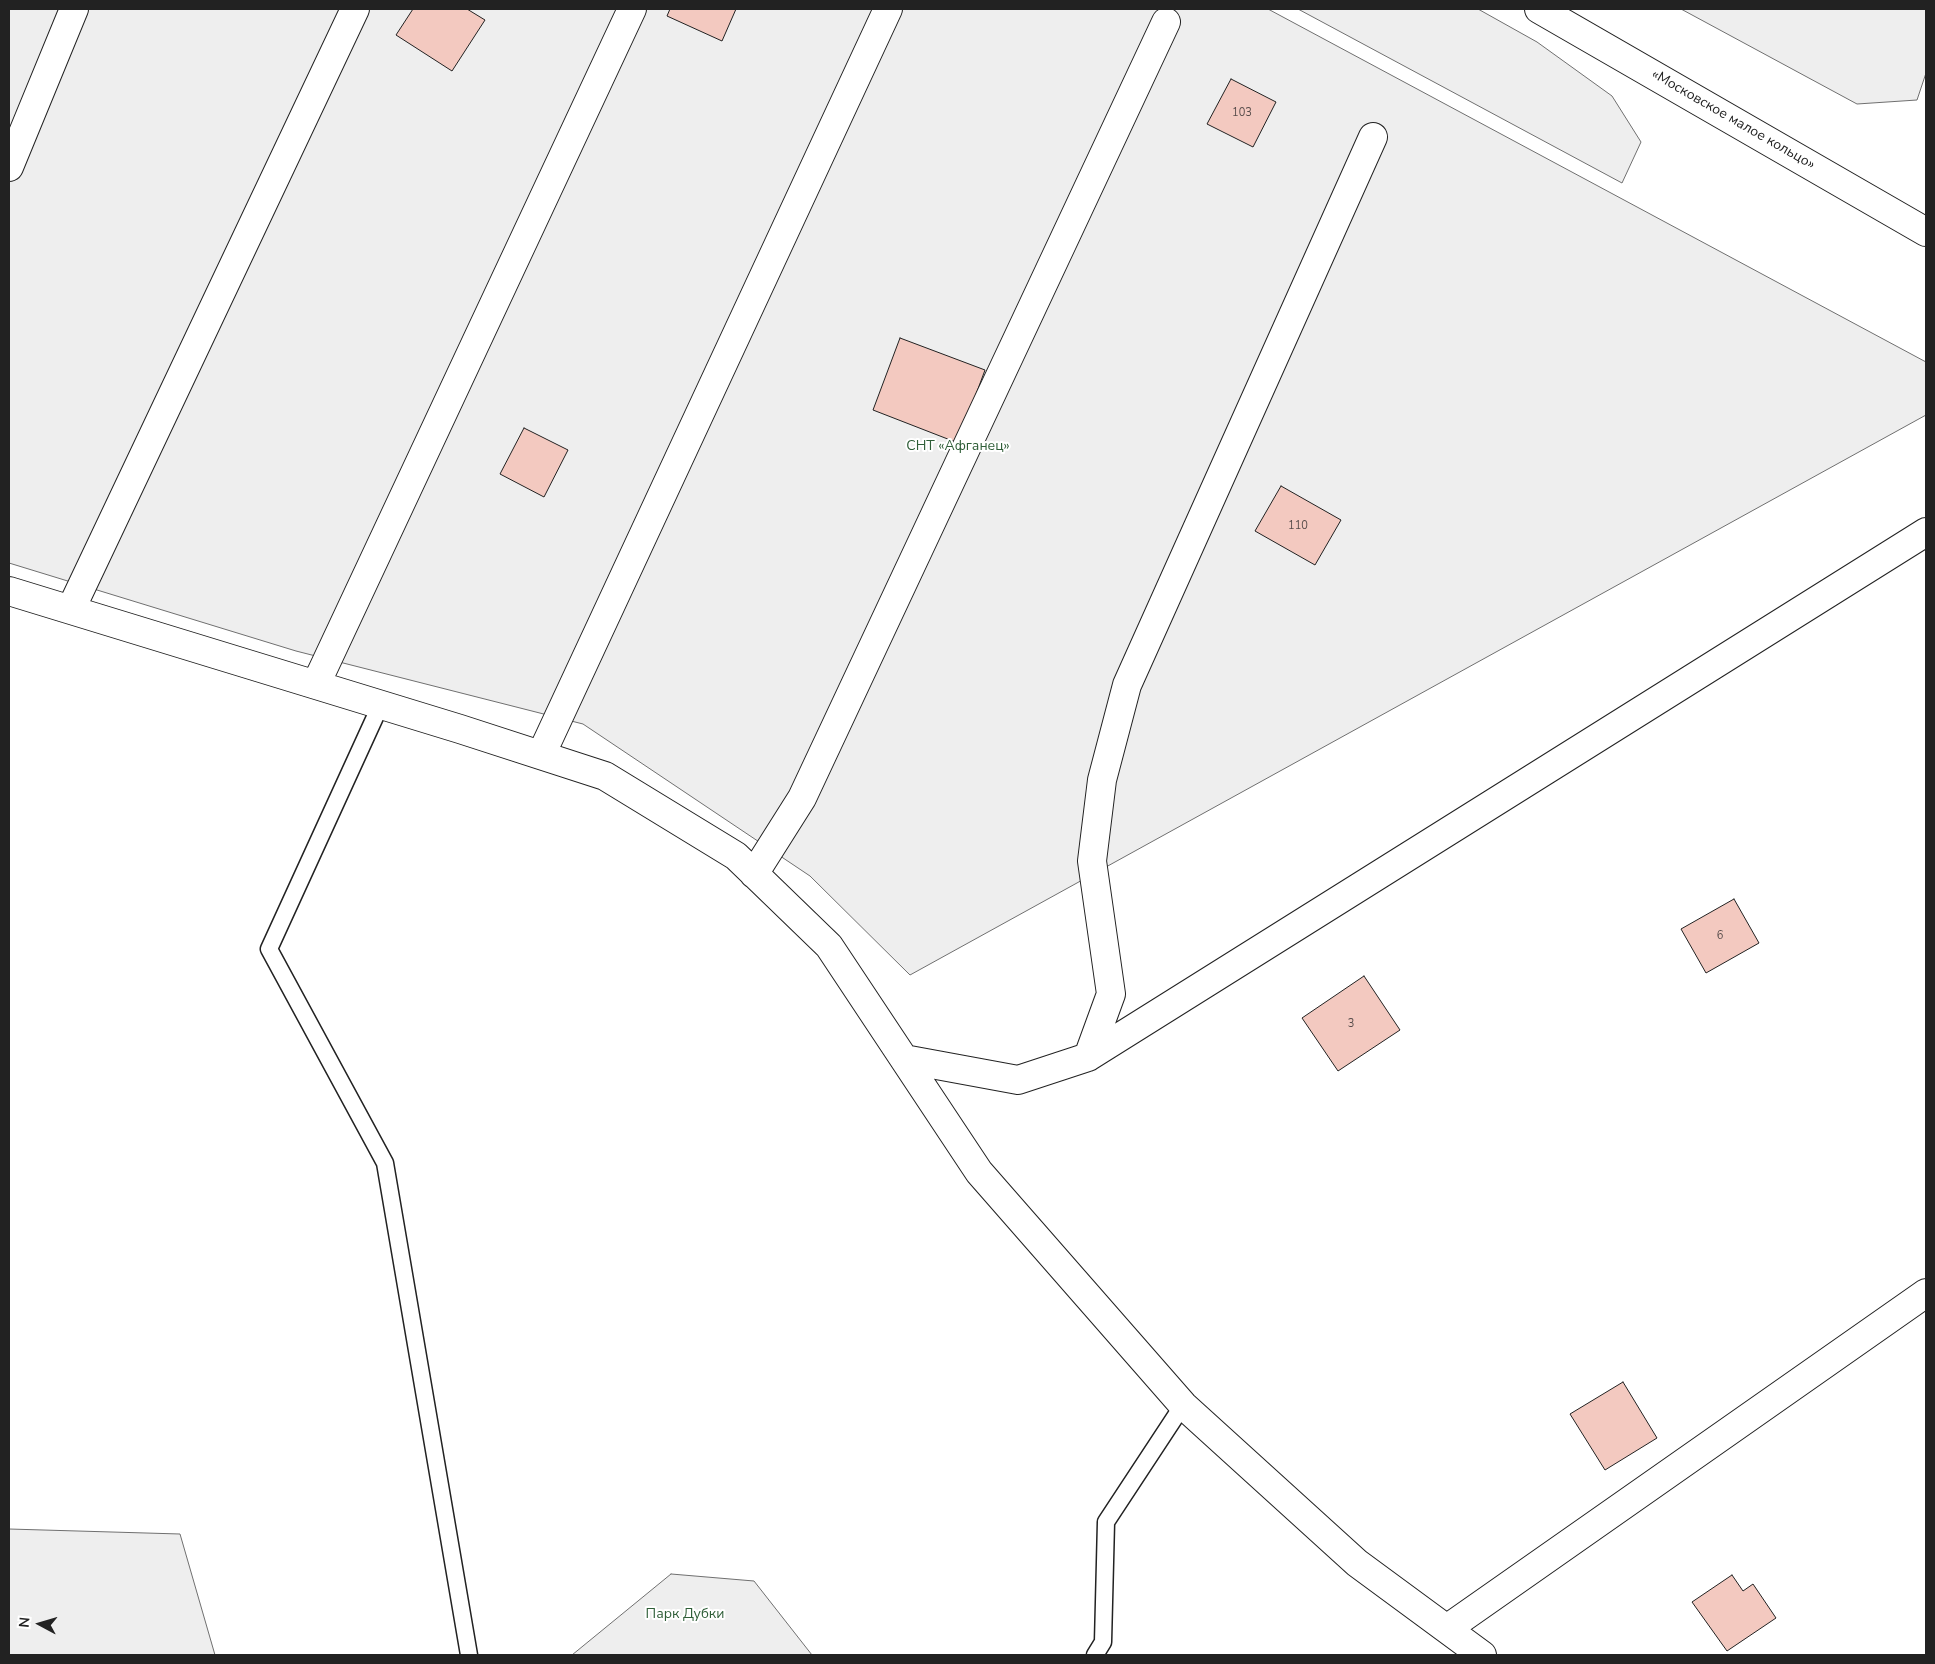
<!DOCTYPE html>
<meta charset="utf-8">
<style>
body{margin:0}
#map{position:relative;width:1935px;height:1664px;overflow:hidden;background:#fff;font-family:"Nunito Sans",sans-serif}
canvas{display:block}
.frame{position:absolute;inset:0;border:10px solid #222;pointer-events:none}
.north{position:absolute;left:15px;top:1599px;width:50px;height:50px;-webkit-text-stroke:4px #fff;paint-order:stroke;rotate:276deg;font-size:14px;font-weight:700;line-height:20px;text-align:center;color:#222}
.north::after{content:'';display:block;margin:auto;width:18px;height:22px;background:#222;clip-path:polygon(50% 0,100% 100%,50% 72%,0 100%)}
</style>
<div id="map">
<canvas width="1935" height="1664"></canvas>
<div class="frame"></div>
<div class="north">N</div>
</div>
<script>
const context = document.querySelector('canvas').getContext('2d');
context.lineJoin = 'round';
function fillPath(path, color) {
  context.fillStyle = color;
  context.fill(path, 'evenodd');
}
function shape(rows) {
  const path = new Path2D();
  for (const r of rows) {
    path.moveTo(r[0], r[1]);
    for (let i = 2; i < r.length; i += 2) path.lineTo(r[i], r[i + 1]);
  }
  return path;
}
function strokePath(path, color, width, dash) {
  context.strokeStyle = color;
  context.lineWidth = width;
  context.lineCap = dash ? 'butt' : 'round';
  context.setLineDash(dash || []);
  context.stroke(path);
}
function drawText(font, color, halo, rows, align = 'center') {
  context.font = font + ' "Nunito Sans",sans-serif';
  context.lineWidth = 4;
  context.setLineDash([]);
  context.textBaseline = 'middle';
  context.strokeStyle = halo;
  context.fillStyle = color;
  for (const [text, x, y, turn = 0] of rows) {
    context.save();
    context.translate(x, y);
    context.rotate((+turn || 0) * Math.PI / 180);
    context.textAlign = isNaN(turn) ? turn : align;
    if (halo) context.strokeText(text, 0, 0);
    context.fillText(text, 0, 0);
    context.restore();
  }
}
const green = shape([
 [9,9,1268,9,1926,362,1926,415,910,975,810,876,583,724,296,651,9,563,9,9],
 [1298,9,1478,9,1537,42,1612,96,1641,142,1622,183,1298,9],
 [1681,9,1926,9,1926,73,1917,100,1857,104,1681,9],
 [9,1529,180,1534,215,1655,9,1655,9,1529],
 [671,1574,754,1581,812,1655,572,1655,671,1574]
]);
fillPath(green, '#eee');
strokePath(green, '#6f6f6f', 1);
const building = shape([
 [413,9,467,9,485,20,452,71,396,35,413,9],
 [670,9,736,9,722,41,667,16,670,9],
 [1231,79,1276,102,1253,147,1207,124,1231,79],
 [900,338,985,370,958,443,873,410,900,338],
 [524,428,568,450,544,497,500,474,524,428],
 [1281,486,1341,520,1315,565,1255,531,1281,486],
 [1734,899,1759,943,1706,973,1681,929,1734,899],
 [1364,976,1400,1030,1338,1071,1302,1018,1364,976],
 [1623,1382,1657,1438,1605,1470,1570,1414,1623,1382],
 [1732,1575,1743,1591,1753,1584,1776,1618,1727,1651,1692,1602,1732,1575]
]);
fillPath(building, '#f3c9c0');
strokePath(building, '#222', 1);
const lane = shape([
 [381,704,269,949,385,1163,469,1655],
 [1095,1655,1103,1642,1106,1522,1183,1405]
]);
const street = shape([
 [9,167,74,9],
 [9,591,460,729,605,776,736,856,829,946,979,1172,1183,1405,1357,1563,1482,1655],
 [71,609,355,9],
 [316,684,632,9],
 [541,755,888,9],
 [754,874,802,798,1166,22],
 [1088,1057,1926,532],
 [904,1059,1018,1080,1088,1057,1111,994,1092,861,1102,780,1127,685,1373,137],
 [1448,1628,1926,1293]
]);
const secondary = shape([
 [1539,9,1926,232]
]);
strokePath(lane, '#222', 19);
strokePath(street, '#222', 30);
strokePath(secondary, '#222', 30);
strokePath(lane, '#fff', 16);
strokePath(street, '#fff', 28);
strokePath(secondary, '#fff', 28);
drawText('11px', '#564c4a', null, [
 ["103",1242,113],
 ["110",1298,526],
 ["6",1720,936],
 ["3",1351,1024]
]);
drawText('14px', '#222', '#fff', [
 ["«Московское малое кольцо»",1733,120,30]
]);
drawText('14px', '#2f5e38', '#fff', [
 ["СНТ «Афганец»",958,447],
 ["Парк Дубки",685,1615]
]);
</script>
